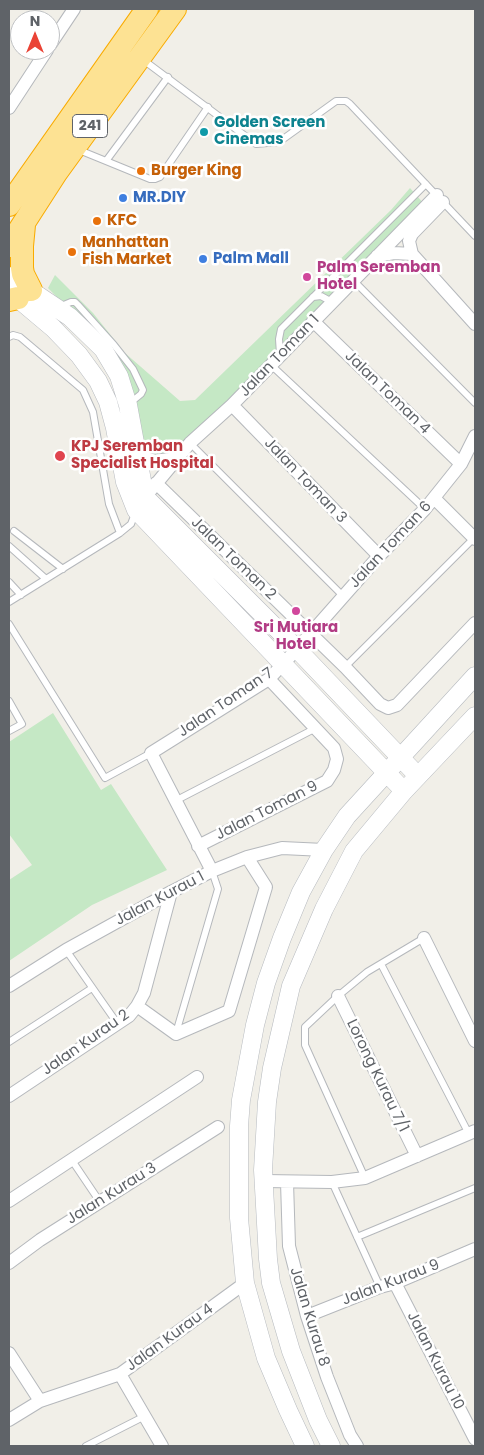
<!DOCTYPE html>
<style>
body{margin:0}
#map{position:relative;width:484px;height:1455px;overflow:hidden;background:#f1efe8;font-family:Poppins,sans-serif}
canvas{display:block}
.frame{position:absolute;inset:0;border:10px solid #5f6368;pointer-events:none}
.north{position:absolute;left:10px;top:10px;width:50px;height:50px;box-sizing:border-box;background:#fff;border:1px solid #bfc1c3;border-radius:50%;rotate:0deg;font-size:14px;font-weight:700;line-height:20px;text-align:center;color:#5f6368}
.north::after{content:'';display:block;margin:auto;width:18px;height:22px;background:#ea4335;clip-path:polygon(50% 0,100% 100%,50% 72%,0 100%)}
</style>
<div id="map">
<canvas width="484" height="1455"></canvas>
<div class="frame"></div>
<div class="north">N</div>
</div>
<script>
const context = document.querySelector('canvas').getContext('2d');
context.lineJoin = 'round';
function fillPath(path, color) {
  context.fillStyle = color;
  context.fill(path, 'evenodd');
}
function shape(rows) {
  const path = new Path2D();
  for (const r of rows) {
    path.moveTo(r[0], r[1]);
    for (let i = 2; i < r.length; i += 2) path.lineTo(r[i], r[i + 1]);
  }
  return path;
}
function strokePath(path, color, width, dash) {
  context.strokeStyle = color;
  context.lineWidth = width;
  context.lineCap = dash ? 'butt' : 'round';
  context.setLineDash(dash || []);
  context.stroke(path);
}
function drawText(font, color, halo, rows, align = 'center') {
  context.font = font + ' Poppins,sans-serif';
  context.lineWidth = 5;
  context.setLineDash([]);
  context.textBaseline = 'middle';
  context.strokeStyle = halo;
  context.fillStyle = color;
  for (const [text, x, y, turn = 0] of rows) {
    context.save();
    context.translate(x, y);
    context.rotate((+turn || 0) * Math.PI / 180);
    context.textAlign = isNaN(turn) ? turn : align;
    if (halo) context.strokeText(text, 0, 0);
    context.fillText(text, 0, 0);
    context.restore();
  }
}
fillPath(shape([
 [410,188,425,205,271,362,173,450,163,456,154,457,146,453,103,345,48,288,55,275,93,313,125,353,180,401,195,400,391,210],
 [53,713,101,790,111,784,167,870,92,905,9,961,9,880,32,865,9,834,9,742]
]), '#c5e8c5');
const lane = shape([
 [142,59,256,144,279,142,336,101,346,101,350,104,475,236],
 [79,150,106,161,168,77],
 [106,161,150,179,155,179,160,177,208,107],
 [354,281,475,403],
 [313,297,321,296,332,302],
 [59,307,71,302,75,302,78,305,114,345,133,369,143,390,141,394,130,403],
 [9,337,13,335,20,337,83,390,93,412,109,504,120,533],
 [280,354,279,339,281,329,426,184],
 [271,365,425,509],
 [190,443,344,597],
 [14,531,63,569],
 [9,546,46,579],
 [9,582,21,595],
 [9,602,120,533,131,524,136,511],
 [9,624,105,778,151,753],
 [345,667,475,537],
 [9,701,22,724,9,731],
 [175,801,316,728],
 [66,950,117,1023],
 [381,964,469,1134],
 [176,1033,218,889,212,871],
 [9,1042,92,988],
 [71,1159,100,1202],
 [365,1178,305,1045,305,1027,338,996,367,972,424,938],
 [332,1182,380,1287],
 [357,1237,475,1188],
 [86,1446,145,1416]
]);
const street = shape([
 [50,45,74,9],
 [9,108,47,50],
 [443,202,412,234,409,241,412,254,475,324],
 [377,256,394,253,412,254],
 [313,321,461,464],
 [232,405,379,556],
 [138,453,143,457,154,461,178,458],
 [156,483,345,667,380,704,388,708,397,705,475,623],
 [151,490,190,443,232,405,437,195],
 [434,498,475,539],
 [198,846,327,781,334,770,337,759,334,748,269,679],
 [212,871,151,753,269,679,297,649,379,556,425,509,461,464,475,436],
 [424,938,475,1041],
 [9,986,66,950,171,892,212,871,247,857,282,848,324,850],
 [338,996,417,1156],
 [137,1006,176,1034,229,1011,266,887,247,857],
 [9,1096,129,1016,137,1006,144,993,171,892],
 [264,1181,332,1182,365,1178,475,1131],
 [287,1182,289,1246,307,1316,327,1377,350,1435,357,1446],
 [9,1201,197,1077],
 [9,1263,40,1240,218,1127],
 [395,1283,475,1439],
 [307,1316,380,1287,395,1283,475,1249],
 [9,1353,40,1401],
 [120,1374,162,1446],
 [9,1420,40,1401,120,1374,245,1283]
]);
const secondary = shape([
 [9,276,70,317,103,349,119,376,128,405,145,497,297,649,418,776],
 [9,291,53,328,79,355,98,381,108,402,115,428,125,482,136,510,404,791],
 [305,1446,288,1410,266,1358,245,1283,239,1218,239,1126,241,1100,255,1025,266,983,282,938,301,892,324,850,347,816,475,676],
 [331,1446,318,1420,291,1351,271,1283,268,1259,263,1170,267,1102,272,1068,291,986,324,909,354,851,404,791,475,716]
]);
const highway = shape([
 [9,205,147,9],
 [24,225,22,246,22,268,23,274,31,290],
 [9,246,56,173,175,9],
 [9,300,18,298]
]);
strokePath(lane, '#b5b8bc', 8);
strokePath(street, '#b5b8bc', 14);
strokePath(secondary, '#b6babf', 19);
strokePath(highway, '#f9ab00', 24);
strokePath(lane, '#fff', 6);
strokePath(street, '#fff', 12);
strokePath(secondary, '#fff', 18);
strokePath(highway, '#fde293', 22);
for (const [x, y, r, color] of [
 [204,132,5,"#0f9aa8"],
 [141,171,5,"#e8710a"],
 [123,198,5,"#3f7fe0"],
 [97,221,5,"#e8710a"],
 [72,252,5,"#e8710a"],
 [203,259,5,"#3f7fe0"],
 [307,277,5,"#d1479c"],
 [60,456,6,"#e0444e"],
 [296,611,5,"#d1479c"]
]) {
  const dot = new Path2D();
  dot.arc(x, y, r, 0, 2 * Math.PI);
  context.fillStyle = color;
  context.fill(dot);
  strokePath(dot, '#fff', 2);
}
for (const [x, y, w] of [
 [90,126,35]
]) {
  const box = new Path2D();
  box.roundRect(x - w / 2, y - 11.5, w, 23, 4);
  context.fillStyle = '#fff';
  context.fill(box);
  strokePath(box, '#5f6368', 1);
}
drawText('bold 14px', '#5f6368', null, [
 ["241",90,126]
]);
drawText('bold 15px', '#0d838f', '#fff', [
 ["Golden Screen",214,123],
 ["Cinemas",214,140]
], 'left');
drawText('bold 15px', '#c56008', '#fff', [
 ["Burger King",151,171],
 ["KFC",107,221],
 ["Manhattan",82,243],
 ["Fish Market",82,260]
], 'left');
drawText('bold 15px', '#366cbe', '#fff', [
 ["MR.DIY",133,198],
 ["Palm Mall",213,259]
], 'left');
drawText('bold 15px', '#b23c85', '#fff', [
 ["Palm Seremban",317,268],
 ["Hotel",317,285],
 ["Sri Mutiara",296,628,"center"],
 ["Hotel",296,645,"center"]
], 'left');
drawText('15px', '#5f6368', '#fff', [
 ["Jalan Toman 1",280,356,-46],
 ["Jalan Toman 4",387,393,44],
 ["Jalan Toman 3",305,481,46],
 ["Jalan Toman 6",391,545,-47],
 ["Jalan Toman 2",233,559,44],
 ["Jalan Toman 7",226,703,-34],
 ["Jalan Toman 9",267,811,-27],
 ["Jalan Kurau 1",160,899,-28],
 ["Jalan Kurau 2",86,1043,-35],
 ["Lorong Kurau 7/1",377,1076,64],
 ["Jalan Kurau 3",112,1194,-32],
 ["Jalan Kurau 9",391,1283,-21],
 ["Jalan Kurau 8",309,1317,73],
 ["Jalan Kurau 4",170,1338,-36],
 ["Jalan Kurau 10",435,1361,63]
]);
drawText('bold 15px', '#be3a42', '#fff', [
 ["KPJ Seremban",71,447],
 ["Specialist Hospital",71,464]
], 'left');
</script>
